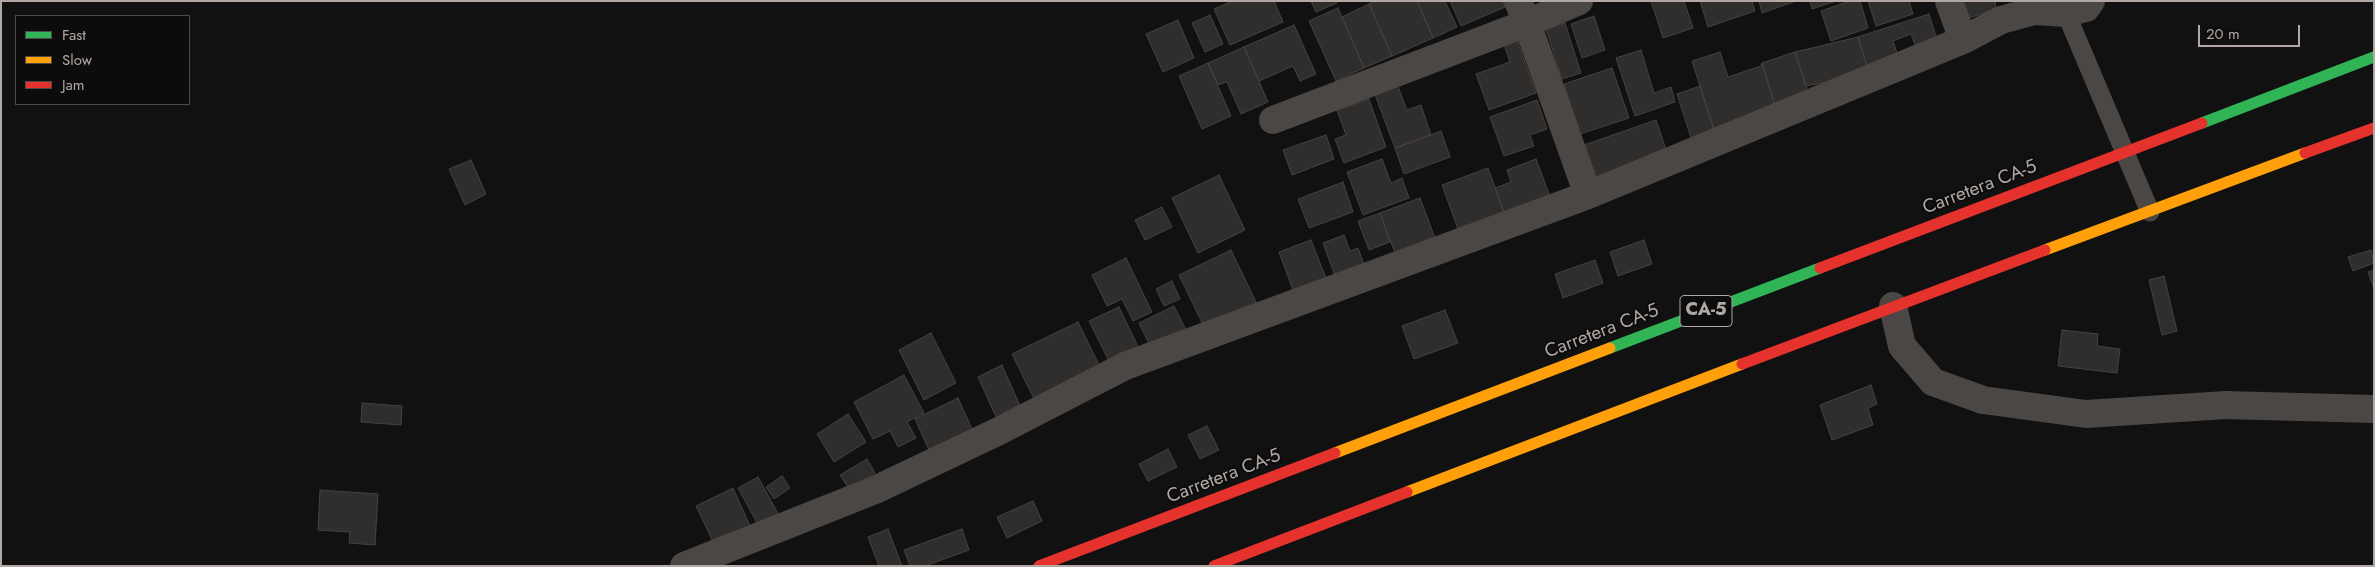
<!DOCTYPE html>
<style>
body{margin:0}
#map{position:relative;width:2375px;height:567px;overflow:hidden;background:#121111;font-family:Jost,sans-serif}
canvas{display:block}
.frame{position:absolute;inset:0;border:2px solid #b1a7a3;pointer-events:none}
.legend{position:absolute;left:15px;top:15px;width:175px;height:90px;box-sizing:border-box;background:#0d0c0c;border:1px solid #4f4a48;margin:0;padding:6px 9px;list-style:none;font-size:15px;color:#b1a7a3}
.legend li{display:flex;align-items:center;gap:10px;height:25px}
.legend b{width:25px;border:1px solid #4f4a48}
.scale{position:absolute;left:2198px;top:25px;width:102px;height:22px;box-sizing:border-box;border:2px solid #b1a7a3;border-top:0;padding-left:6px;font-size:15px;line-height:18px;white-space:nowrap;color:#b1a7a3;-webkit-text-stroke:4px #0d0c0c;paint-order:stroke}
</style>
<div id="map">
<canvas width="2375" height="567"></canvas>
<div class="frame"></div>
<ul class="legend">
<li><b style="height:6px;background:#30b455"></b>Fast</li>
<li><b style="height:6px;background:#ff9f0a"></b>Slow</li>
<li><b style="height:6px;background:#e5322d"></b>Jam</li>
</ul>
<div class="scale">20 m</div>
</div>
<script>
const context = document.querySelector('canvas').getContext('2d');
context.lineJoin = 'round';
function fillPath(path, color) {
  context.fillStyle = color;
  context.fill(path, 'evenodd');
}
function shape(rows) {
  const path = new Path2D();
  for (const r of rows) {
    path.moveTo(r[0], r[1]);
    for (let i = 2; i < r.length; i += 2) path.lineTo(r[i], r[i + 1]);
  }
  return path;
}
function strokePath(path, color, width, dash) {
  context.strokeStyle = color;
  context.lineWidth = width;
  context.lineCap = dash ? 'butt' : 'round';
  context.setLineDash(dash || []);
  context.stroke(path);
}
function drawText(font, color, halo, rows, align = 'center') {
  context.font = font + ' Jost,sans-serif';
  context.lineWidth = 4;
  context.setLineDash([]);
  context.textBaseline = 'middle';
  context.strokeStyle = halo;
  context.fillStyle = color;
  for (const [text, x, y, turn = 0] of rows) {
    context.save();
    context.translate(x, y);
    context.rotate((+turn || 0) * Math.PI / 180);
    context.textAlign = isNaN(turn) ? turn : align;
    if (halo) context.strokeText(text, 0, 0);
    context.fillText(text, 0, 0);
    context.restore();
  }
}
const building = shape([
 [1233,1,1274,1,1283,22,1230,45,1214,9,1233,1],
 [1311,1,1336,1,1337,3,1316,12,1311,1],
 [1375,1,1417,1,1433,38,1392,56,1369,4,1375,1],
 [1417,1,1445,1,1457,27,1433,38,1417,1],
 [1450,1,1503,1,1505,7,1461,26,1450,1],
 [1651,1,1684,1,1693,28,1663,38,1651,1],
 [1700,1,1752,1,1755,11,1708,27,1700,1],
 [1759,1,1796,1,1762,13,1759,1],
 [1810,1,1836,1,1812,9,1810,1],
 [1850,1,1860,1,1868,28,1831,41,1821,11,1850,1],
 [1868,1,1909,1,1913,14,1876,26,1868,1],
 [1961,1,1995,1,1996,9,1963,20,1961,1],
 [1369,4,1392,56,1364,68,1342,17,1369,4],
 [1338,8,1364,68,1336,81,1309,21,1338,8],
 [1929,14,1938,43,1917,50,1911,34,1893,41,1898,56,1867,67,1858,37,1929,14],
 [1210,15,1223,44,1205,52,1192,23,1210,15],
 [1594,16,1605,50,1582,58,1571,24,1594,16],
 [1178,20,1194,58,1163,72,1146,34,1178,20],
 [1565,23,1581,73,1562,79,1546,29,1565,23],
 [1294,25,1316,74,1300,81,1293,66,1259,81,1244,47,1294,25],
 [1858,37,1869,74,1806,86,1795,52,1858,37],
 [1517,40,1536,93,1489,110,1476,74,1510,62,1504,45,1517,40],
 [1244,47,1268,102,1241,114,1227,82,1218,85,1208,63,1244,47],
 [1641,50,1654,93,1671,87,1675,102,1635,116,1616,58,1641,50],
 [1720,52,1728,77,1761,66,1762,63,1776,109,1716,136,1692,61,1720,52],
 [1795,52,1810,98,1776,109,1762,63,1795,52],
 [1208,63,1231,116,1202,129,1179,76,1208,63],
 [1612,68,1629,118,1580,134,1564,84,1612,68],
 [1397,84,1407,110,1421,105,1431,135,1395,148,1374,92,1397,84],
 [1700,86,1716,136,1693,144,1677,94,1700,86],
 [1369,99,1386,147,1344,163,1335,139,1346,135,1337,110,1369,99],
 [1537,100,1547,129,1530,135,1534,146,1504,156,1490,117,1537,100],
 [1656,120,1670,161,1599,186,1584,145,1656,120],
 [1441,131,1450,157,1404,174,1395,148,1441,131],
 [1326,135,1334,159,1292,175,1283,150,1326,135],
 [1382,159,1391,183,1402,178,1409,198,1363,215,1347,172,1382,159],
 [1536,159,1552,202,1506,219,1495,188,1511,182,1507,170,1536,159],
 [471,160,486,194,465,205,449,169,471,160],
 [1488,168,1508,223,1458,229,1442,185,1488,168],
 [1219,175,1245,230,1198,253,1172,198,1219,175],
 [1343,182,1353,212,1309,228,1298,199,1343,182],
 [1420,198,1438,246,1398,261,1380,213,1420,198],
 [1162,207,1172,227,1145,240,1135,220,1162,207],
 [1380,213,1390,242,1369,250,1358,221,1380,213],
 [1344,235,1350,251,1358,248,1368,276,1339,287,1323,243,1344,235],
 [1311,240,1327,281,1294,293,1279,252,1311,240],
 [1644,240,1652,264,1618,276,1610,252,1644,240],
 [1231,250,1258,306,1206,331,1179,275,1231,250],
 [2371,250,2374,263,2353,271,2348,257,2371,250],
 [1126,258,1152,312,1133,321,1122,299,1107,306,1092,275,1126,258],
 [1595,260,1603,283,1563,298,1555,274,1595,260],
 [2374,270,2374,289,2368,272,2374,270],
 [2164,276,2177,331,2162,335,2149,280,2164,276],
 [1172,281,1180,299,1164,306,1156,289,1172,281],
 [1174,306,1189,336,1154,354,1139,323,1174,306],
 [1119,307,1143,357,1114,371,1089,321,1119,307],
 [1445,310,1458,343,1414,359,1402,326,1445,310],
 [1078,322,1103,373,1037,405,1012,354,1078,322],
 [2062,330,2098,334,2097,346,2120,349,2117,373,2058,366,2062,330],
 [931,333,956,383,924,400,899,350,931,333],
 [1002,365,1021,408,997,419,978,377,1002,365],
 [904,375,924,413,907,422,916,438,898,447,890,431,873,439,854,402,904,375],
 [1871,385,1877,404,1868,408,1873,425,1832,440,1820,405,1871,385],
 [958,398,977,440,929,450,915,419,958,398],
 [362,403,402,406,401,425,361,422,362,403],
 [848,414,866,442,834,462,817,434,848,414],
 [1207,426,1219,450,1200,459,1188,435,1207,426],
 [1168,449,1177,467,1148,481,1139,464,1168,449],
 [867,459,875,473,849,489,840,475,867,459],
 [782,476,790,488,774,499,766,487,782,476],
 [758,477,781,519,761,530,738,488,758,477],
 [733,488,750,526,714,544,696,506,733,488],
 [320,490,378,494,375,545,349,543,350,532,318,530,320,490],
 [1033,501,1042,521,1007,538,997,517,1033,501],
 [888,529,902,566,879,566,868,537,888,529],
 [962,529,969,550,925,566,910,566,904,550,962,529]
]);
fillPath(building, '#2f2e2d');
strokePath(building, '#454241', 1);
strokePath(shape([
 [2066,13,2150,212]
]), '#4a4745', 19);
strokePath(shape([
 [1579,1,1527,23,1588,195],
 [1949,1,1963,40],
 [1273,120,1527,23,1518,1],
 [1893,306,1902,346,1933,382,1983,400,2086,414,2226,405,2374,409],
 [684,566,875,490,999,431,1125,366,1588,195,1963,40,2001,20,2034,11,2066,13,2086,8,2091,1]
]), '#4a4745', 28);
strokePath(shape([
 [2202,123,2374,57],
 [1610,348,1820,268]
]), '#30b455', 11);
strokePath(shape([
 [2045,250,2305,153],
 [1335,453,1610,348],
 [1407,492,1742,364]
]), '#ff9f0a', 11);
strokePath(shape([
 [2305,153,2374,128],
 [1820,268,2202,123],
 [1742,364,2045,250],
 [1039,566,1335,453],
 [1214,566,1407,492]
]), '#e5322d', 11);
for (const [x, y, w] of [
 [1706,311,52]
]) {
  const box = new Path2D();
  box.roundRect(x - w / 2, y - 15.5, w, 31, 4);
  context.fillStyle = '#0d0c0c';
  context.fill(box);
  strokePath(box, '#b1a7a3', 1);
}
drawText('bold 18px', '#b1a7a3', null, [
 ["CA-5",1706,311]
]);
drawText('19px', '#b1a7a3', '#0d0c0c', [
 ["Carretera CA-5",1980,188,-21],
 ["Carretera CA-5",1602,332,-21],
 ["Carretera CA-5",1224,477,-21]
]);
</script>
